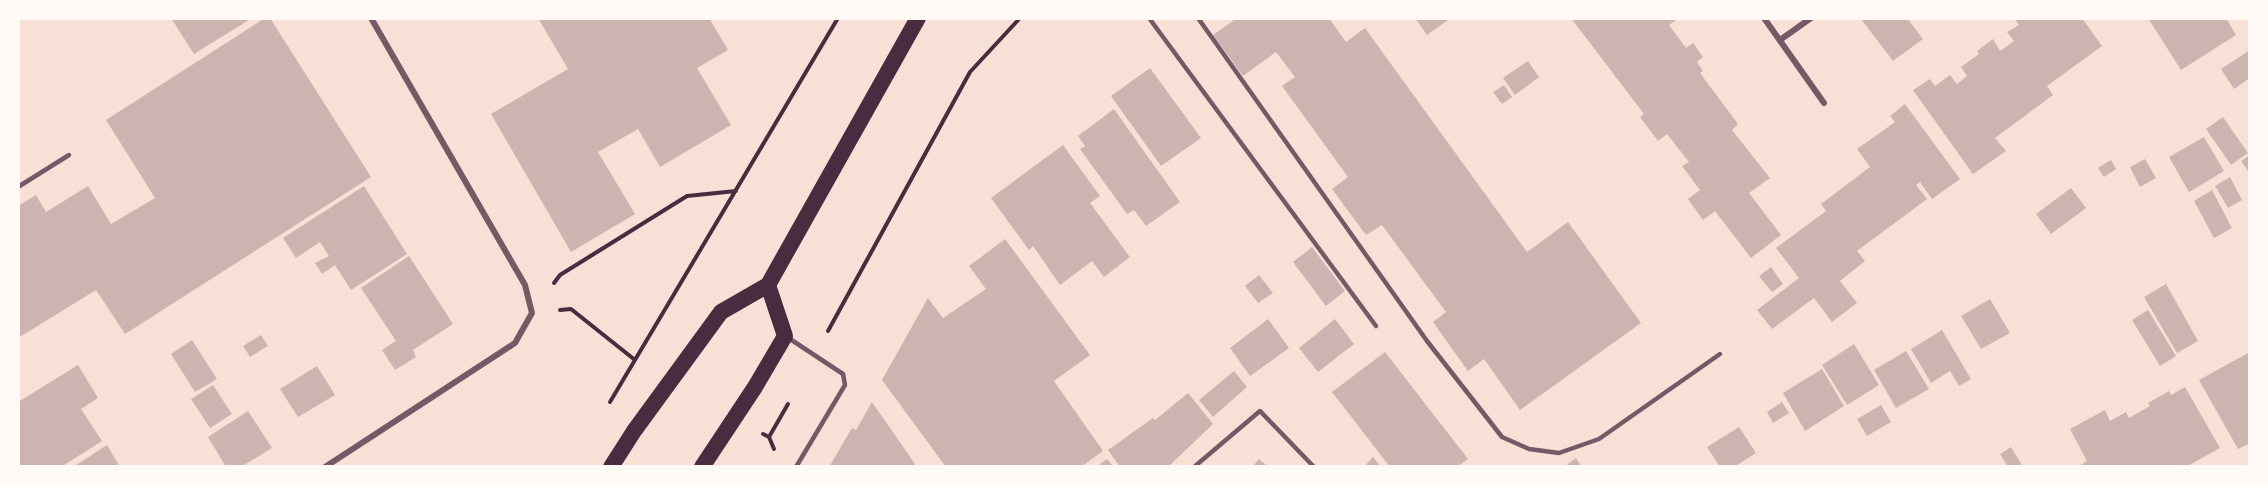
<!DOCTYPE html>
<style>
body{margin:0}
#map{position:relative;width:2268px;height:485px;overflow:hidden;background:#f7e1d7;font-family:"Golos Text",sans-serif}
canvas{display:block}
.frame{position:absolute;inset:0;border:20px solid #fffaf5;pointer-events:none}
</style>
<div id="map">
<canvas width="2268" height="485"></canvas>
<div class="frame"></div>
</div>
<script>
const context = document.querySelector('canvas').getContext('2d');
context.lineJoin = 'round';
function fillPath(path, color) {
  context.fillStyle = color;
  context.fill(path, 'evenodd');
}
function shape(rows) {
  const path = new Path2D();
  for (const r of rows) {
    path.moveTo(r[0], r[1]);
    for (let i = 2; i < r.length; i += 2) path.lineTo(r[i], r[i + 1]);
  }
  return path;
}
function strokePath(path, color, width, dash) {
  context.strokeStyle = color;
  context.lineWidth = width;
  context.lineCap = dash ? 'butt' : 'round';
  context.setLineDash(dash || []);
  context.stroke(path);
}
fillPath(shape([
 [171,18,252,18,194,54],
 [265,18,270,18,371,177,125,334,96,290,18,338,18,206,36,195,46,212,88,186,111,224,155,198,106,120],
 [538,18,709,18,728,50,697,68,731,125,660,167,638,129,598,152,635,214,571,252,491,114,568,69],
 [1237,18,1329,18,1346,42,1365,28,1527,252,1568,222,1641,323,1520,410,1484,359,1468,371,1433,322,1446,312,1382,225,1366,235,1332,189,1348,177,1282,86,1295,77,1276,52,1243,76,1213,35],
 [1415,18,1451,18,1427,35],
 [1571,18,1674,18,1676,20,1669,25,1686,48,1693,43,1703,57,1697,62,1703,71,1700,73,1738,124,1732,130,1770,178,1749,193,1781,235,1751,258,1715,211,1703,220,1688,199,1700,190,1682,166,1689,162,1667,134,1658,141,1640,117,1644,114],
 [1863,18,1907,18,1923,39,1893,61,1861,19],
 [2014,18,2082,18,2102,46,2047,86,2053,95,1995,138,2006,151,1973,174,1913,90,1930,79,1935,86,1950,75,1957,84,1967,76,1961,67,1979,54,1977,51,1993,39,2000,51,2014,41,2007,32,2019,25],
 [2148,18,2226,18,2236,35,2181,70],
 [2250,50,2250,78,2234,89,2221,69],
 [1528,61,1539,77,1515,95,1503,78],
 [1150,68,1201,138,1161,166,1111,96],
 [1504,85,1512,97,1502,104,1493,92],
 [1905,104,1960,179,1932,199,1920,182,1916,185,1927,199,1857,251,1865,261,1840,281,1857,303,1832,322,1814,298,1772,329,1757,310,1799,278,1776,248,1826,211,1821,204,1870,167,1857,149,1895,122,1890,116],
 [1114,109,1180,202,1146,226,1134,210,1127,214,1080,149,1085,146,1078,136],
 [2223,117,2248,153,2231,165,2206,129],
 [2204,137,2224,171,2189,192,2169,157],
 [1063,145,1100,196,1090,203,1130,257,1104,277,1092,261,1060,285,1033,246,1029,250,991,198],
 [2250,155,2250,169,2248,171,2241,161],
 [2145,159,2156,178,2140,187,2130,167],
 [2111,160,2116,169,2104,177,2098,168],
 [2230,177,2242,200,2228,208,2215,186],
 [364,186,407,254,351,290,335,265,322,274,315,263,329,256,320,242,296,258,283,238],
 [2071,188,2086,208,2051,234,2036,214],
 [2212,190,2232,228,2214,238,2194,201],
 [1005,239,1090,355,1054,381,1103,451,1081,467,946,467,882,380,928,298,943,318,986,289,969,266],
 [1312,247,1345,291,1326,306,1293,262],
 [409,256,453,324,413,350,416,357,395,370,382,350,396,341,361,288],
 [1771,267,1783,284,1772,292,1759,276],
 [1259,275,1273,293,1258,303,1245,286],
 [2166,284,2198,341,2177,353,2144,297],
 [1990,299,2010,333,1981,349,1961,316],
 [2148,310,2176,356,2160,366,2132,320],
 [1268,319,1289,348,1250,376,1230,348],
 [1335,319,1354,344,1318,372,1299,348],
 [1942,330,1971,379,1959,386,1950,371,1931,383,1911,349],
 [261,335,268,346,250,357,243,346],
 [192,340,217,379,195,392,171,354],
 [1854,344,1879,385,1847,405,1822,365],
 [1906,351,1929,389,1896,408,1874,370],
 [1385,352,1468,459,1457,467,1390,467,1332,392],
 [2250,352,2250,443,2238,449,2199,380],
 [78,365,98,398,81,409,102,441,61,467,18,467,18,402],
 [317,366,335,395,298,417,280,389],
 [1822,369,1844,406,1805,431,1783,393],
 [1234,371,1247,387,1213,417,1199,400],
 [213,385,232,414,210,428,191,399],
 [2185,387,2220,448,2186,467,2077,467,2087,461,2070,429,2105,410,2110,421,2126,412,2129,418,2150,406,2148,403,2169,391,2171,395],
 [1188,393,1213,424,1168,467,1120,467,1108,450,1153,418,1155,420],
 [872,402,915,464,914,467,829,467,852,428,856,430],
 [1782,402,1789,413,1773,423,1767,412],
 [1881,405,1891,422,1867,436,1857,419],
 [248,411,272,448,241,467,226,467,208,437],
 [1739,427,1756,453,1734,467,1720,467,1707,447],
 [107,445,120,467,73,467],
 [2011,447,2023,467,2008,467,2000,454],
 [1373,457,1381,467,1364,467],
 [1576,458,1582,467,1564,467],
 [1107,459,1114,467,1096,467],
 [1259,459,1268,467,1252,467]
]), '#ccb4b1');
strokePath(shape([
 [554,283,560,275,687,196,736,191],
 [560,310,571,309,635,360],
 [828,331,970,72,1020,18],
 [610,402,838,18],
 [763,434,769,437,774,449],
 [769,437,788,404]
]), '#4a2c40', 4);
strokePath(shape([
 [1149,18,1376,326],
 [1198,18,1427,341,1502,437,1529,449,1559,453,1599,439,1720,354],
 [18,187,69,155],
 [787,337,843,374,845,385,796,467],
 [1194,467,1260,411,1314,467]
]), '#755966', 4.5);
strokePath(shape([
 [1764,18,1824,103],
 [1780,40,1811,18],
 [325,467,515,343,532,313,525,285,371,18]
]), '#755966', 6);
strokePath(shape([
 [611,467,634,431,721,312,768,285,918,18],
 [702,467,755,387,785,336,768,285]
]), '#4a2c40', 16);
</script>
